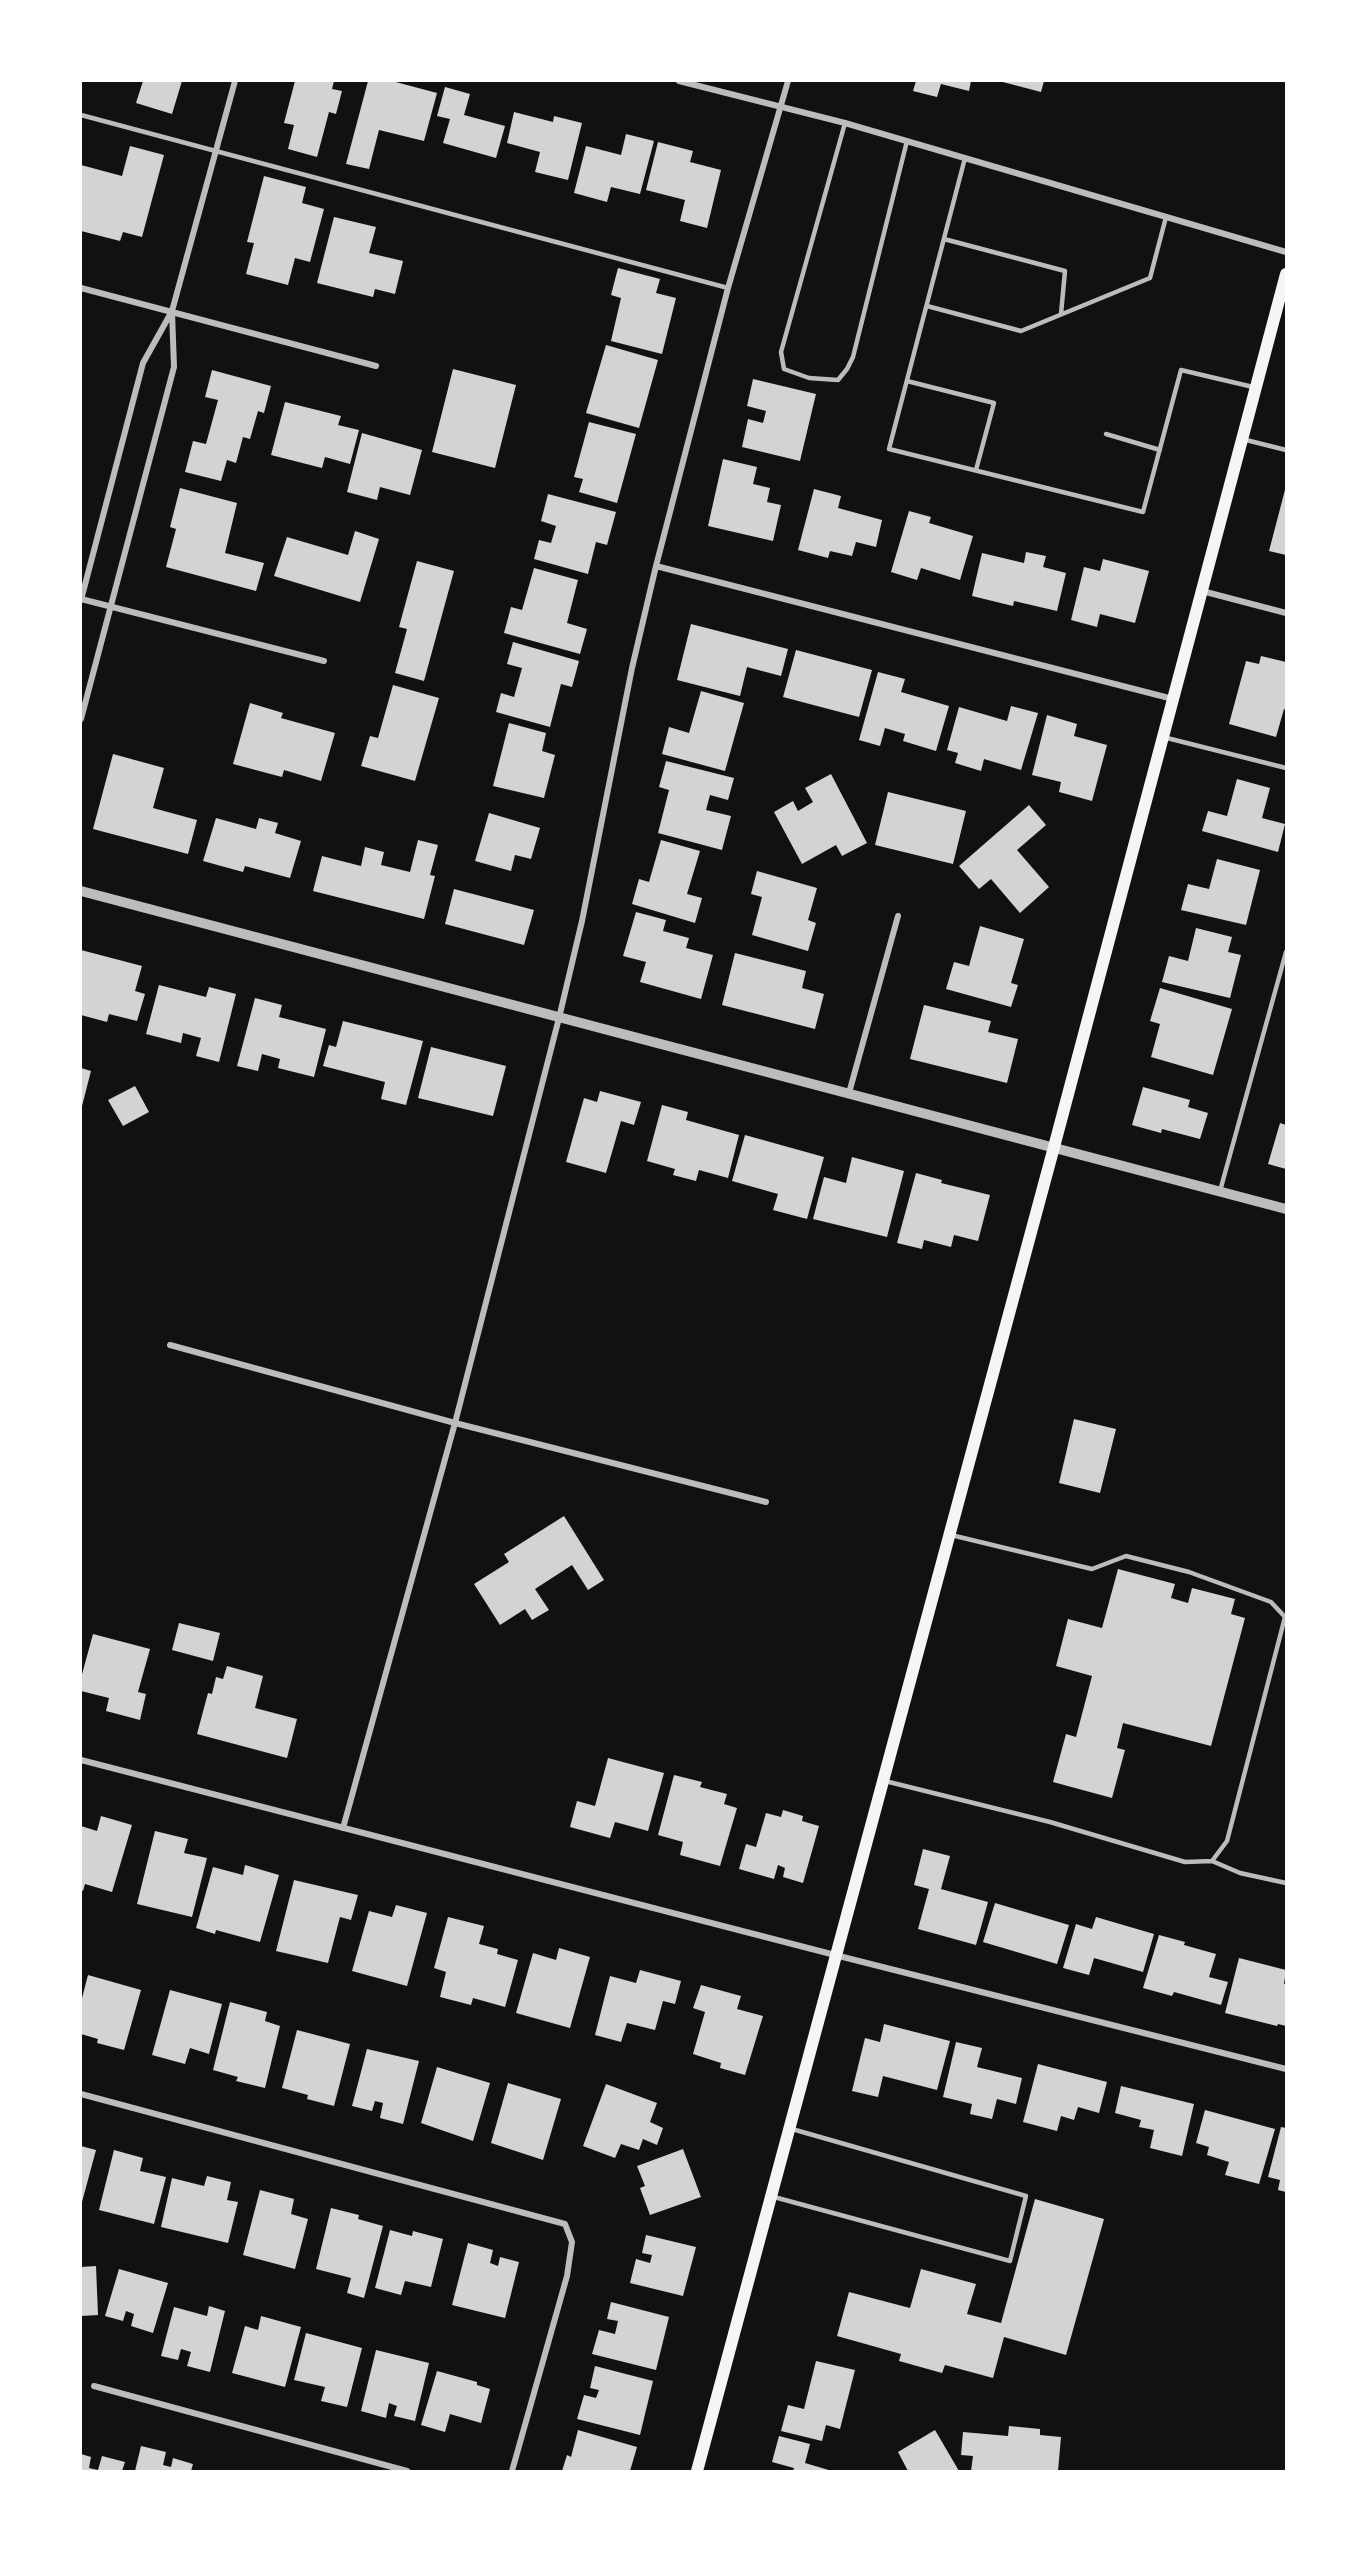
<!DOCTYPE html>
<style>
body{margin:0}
#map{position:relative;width:1367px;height:2552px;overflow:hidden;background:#111;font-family:Mulish,sans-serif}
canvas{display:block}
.frame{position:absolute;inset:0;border:82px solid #fff;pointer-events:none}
</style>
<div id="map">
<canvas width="1367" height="2552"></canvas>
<div class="frame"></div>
</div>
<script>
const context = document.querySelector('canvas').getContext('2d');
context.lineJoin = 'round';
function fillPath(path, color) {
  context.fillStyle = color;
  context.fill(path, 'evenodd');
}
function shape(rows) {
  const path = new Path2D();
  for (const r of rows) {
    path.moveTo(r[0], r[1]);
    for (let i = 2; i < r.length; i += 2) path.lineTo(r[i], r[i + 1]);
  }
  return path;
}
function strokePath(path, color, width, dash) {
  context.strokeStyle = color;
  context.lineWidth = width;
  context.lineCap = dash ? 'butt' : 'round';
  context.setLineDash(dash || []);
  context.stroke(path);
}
fillPath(shape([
 [143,81,182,81,172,114,136,103],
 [295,81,334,81,332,89,342,91,336,114,329,112,317,157,288,149,294,125,284,123],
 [368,81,392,81,437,93,424,141,379,130,369,169,346,164],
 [916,81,971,81,969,91,941,84,937,97,913,91],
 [999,81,1044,81,1041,92],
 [445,87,470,94,464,115,505,126,496,158,443,143,450,119,437,116],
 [514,112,553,122,554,116,582,123,568,180,535,172,540,152,507,143],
 [626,134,654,141,640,194,611,187,607,202,574,193,586,146,621,155],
 [658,142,693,151,690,162,721,170,707,228,680,221,685,200,646,190],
 [130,146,164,155,142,237,123,232,120,241,81,231,81,165,122,176],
 [264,176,306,187,302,203,324,209,310,262,295,258,288,285,246,274,254,243,247,242],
 [334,217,376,227,369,253,403,261,395,294,375,289,373,297,317,283],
 [618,268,660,279,656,293,676,298,662,354,611,341,621,298,611,295],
 [606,345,658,360,639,428,586,413],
 [453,369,516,385,495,468,432,452],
 [212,370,271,386,264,413,258,411,250,439,243,437,236,463,227,460,221,481,185,472,193,441,206,444,218,400,205,397],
 [753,379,816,394,800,461,742,447,748,419,763,423,766,411,747,406],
 [285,402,341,416,338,425,359,430,350,464,325,457,322,468,271,455],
 [589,422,636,434,617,503,579,492,583,479,574,477],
 [362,433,422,450,410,495,380,487,377,500,347,492],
 [723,459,757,467,753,484,770,488,767,502,781,505,773,541,708,526],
 [1286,486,1286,555,1269,551],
 [180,488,237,503,225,553,264,563,256,591,166,567,176,529,170,527],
 [814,489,841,496,838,508,882,520,876,547,856,542,852,556,830,551,828,558,798,550],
 [548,494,616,512,607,545,596,542,588,574,534,559,539,540,551,543,556,526,541,521],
 [909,511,931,517,929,523,973,536,960,580,921,568,917,580,891,572],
 [355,531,379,539,360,602,274,576,287,537,348,555],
 [1026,552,1046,556,1043,567,1066,573,1057,611,1014,601,1013,606,972,596,982,553,1024,563],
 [1103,559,1149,571,1135,623,1100,614,1097,627,1071,620,1084,567,1100,571],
 [417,561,454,571,424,681,395,673,407,629,399,627],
 [534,568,578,580,567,623,587,629,580,654,504,633,511,607,522,610],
 [691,624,788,649,781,676,747,667,740,696,677,680],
 [513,642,579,661,572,687,561,684,550,727,496,712,501,693,514,697,522,668,507,664],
 [796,650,872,670,859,717,783,697],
 [1261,656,1286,662,1286,710,1284,709,1276,737,1229,724,1246,661,1259,664],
 [878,672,905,679,901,692,949,706,936,751,903,741,905,734,885,728,880,746,859,740],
 [393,685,439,698,415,781,361,766,370,736,378,738],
 [701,691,744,703,725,771,662,754,669,727,689,733],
 [250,703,283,713,281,718,335,733,321,781,284,770,282,777,233,764],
 [1011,706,1038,713,1021,770,984,759,981,771,955,763,958,753,947,750,959,707,1007,721],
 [1047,715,1077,724,1074,736,1107,745,1092,801,1059,792,1061,782,1032,775],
 [509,723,546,733,542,751,555,755,544,798,493,786],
 [113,754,164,768,153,808,197,820,188,854,93,829],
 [666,761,734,778,728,800,710,795,706,810,731,816,722,850,658,833,669,790,659,787],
 [831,774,867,843,842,856,836,845,802,864,774,812,793,801,798,811,813,802,805,788],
 [1237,779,1270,788,1262,818,1285,824,1278,852,1202,831,1208,811,1227,816],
 [888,792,966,811,953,864,875,845],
 [1029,805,1046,825,1017,850,1049,887,1020,913,991,879,979,889,959,866],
 [489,813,540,828,531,859,515,855,511,871,475,861],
 [216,818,256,829,259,818,278,823,275,833,301,841,290,878,245,866,243,872,203,861],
 [418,840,438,845,430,875,435,876,424,919,313,891,322,856,361,866,365,847,384,852,381,865,410,872],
 [661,840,700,851,687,894,702,898,695,923,632,904,639,879,649,882],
 [1217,859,1260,870,1246,925,1181,910,1188,884,1209,889],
 [757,871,817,888,808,920,816,923,808,951,752,935,762,897,751,894],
 [454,889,534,910,524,945,445,924],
 [636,912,666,920,663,931,689,938,686,948,713,955,701,999,640,982,646,962,623,956],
 [980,926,1024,939,1011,983,1018,985,1011,1007,946,989,954,962,969,966],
 [1196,928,1232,937,1228,952,1241,955,1230,998,1162,982,1169,956,1188,961],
 [81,950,142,966,135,991,145,994,137,1021,109,1014,107,1022,81,1015],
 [735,953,806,971,802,988,824,994,815,1029,722,1005],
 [159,985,206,997,209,987,236,994,219,1062,196,1056,201,1038,183,1033,181,1043,146,1034],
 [1160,988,1232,1009,1213,1075,1151,1057,1160,1024,1150,1021],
 [255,998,282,1005,279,1017,326,1029,314,1077,278,1068,280,1059,262,1054,258,1071,237,1066],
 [924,1005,991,1021,988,1032,1018,1039,1007,1083,910,1059],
 [343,1021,423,1041,406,1105,381,1099,385,1082,323,1066,329,1045,336,1047],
 [431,1047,506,1066,493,1116,418,1098],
 [81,1068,91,1071,82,1106,81,1106],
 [135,1086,149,1112,123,1126,108,1100],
 [1143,1087,1190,1100,1188,1107,1208,1113,1200,1139,1162,1129,1161,1133,1132,1125],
 [600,1091,641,1102,634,1125,621,1121,606,1173,566,1162,584,1098,597,1102],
 [662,1105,688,1112,686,1120,739,1135,728,1178,699,1170,696,1181,673,1175,675,1169,647,1161],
 [1280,1123,1286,1125,1286,1169,1268,1164],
 [745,1135,824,1157,807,1219,773,1210,778,1194,732,1181],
 [852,1157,904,1171,887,1237,813,1219,824,1177,846,1183],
 [916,1173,942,1180,941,1183,990,1195,978,1241,954,1235,951,1247,924,1240,922,1249,897,1243],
 [1074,1419,1116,1429,1100,1493,1059,1483],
 [564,1516,604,1580,588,1590,572,1565,535,1589,549,1610,532,1620,525,1609,500,1625,474,1584,509,1562,504,1554],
 [1118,1569,1175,1584,1171,1598,1188,1603,1192,1588,1235,1599,1231,1614,1245,1618,1211,1746,1123,1723,1117,1748,1125,1750,1112,1798,1053,1782,1066,1734,1076,1737,1092,1676,1056,1666,1068,1619,1102,1628],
 [179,1623,220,1633,213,1661,172,1650],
 [93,1634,150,1649,138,1692,146,1694,140,1720,106,1711,109,1698,81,1691,81,1678],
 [227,1666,263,1676,255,1708,297,1719,287,1758,197,1734,208,1693,212,1694,216,1677,223,1679],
 [608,1758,664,1773,648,1831,615,1822,610,1838,570,1827,577,1801,595,1806],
 [674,1775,702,1782,700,1787,727,1794,724,1804,737,1808,720,1866,680,1855,683,1842,658,1835],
 [783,1810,803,1816,802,1821,819,1826,803,1883,783,1877,785,1868,778,1865,774,1879,739,1869,746,1844,756,1847,766,1813,781,1817],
 [101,1816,132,1825,112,1892,85,1884,83,1891,81,1890,81,1826,97,1831],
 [155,1831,188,1839,184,1853,207,1858,192,1917,137,1904],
 [923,1849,950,1856,941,1889,988,1902,976,1945,918,1929,929,1889,914,1885],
 [245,1865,279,1875,260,1942,216,1930,215,1934,196,1928,213,1867,243,1875],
 [294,1880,358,1895,351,1920,340,1917,328,1963,276,1951],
 [995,1903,1069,1925,1057,1964,983,1942],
 [396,1905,427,1913,407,1986,352,1971,369,1911,392,1917],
 [448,1917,484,1926,479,1944,498,1949,497,1954,518,1960,505,2007,473,1998,471,2005,440,1997,446,1972,434,1968],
 [1096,1917,1154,1934,1143,1972,1094,1958,1089,1975,1063,1968,1076,1924,1092,1929],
 [1159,1935,1185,1942,1184,1945,1216,1954,1209,1977,1228,1982,1221,2005,1174,1992,1172,1996,1143,1988],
 [559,1948,590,1957,570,2028,516,2013,533,1953,556,1960],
 [1239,1958,1286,1970,1284,1984,1286,1984,1286,2026,1278,2024,1277,2026,1225,2013],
 [640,1970,681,1981,675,2004,663,2001,655,2030,627,2023,621,2042,595,2035,610,1976,636,1983],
 [88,1975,141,1990,124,2050,97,2043,98,2039,81,2034,81,2002],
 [701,1985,741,1996,737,2009,763,2016,745,2075,720,2068,721,2063,693,2054,705,2012,693,2008],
 [170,1990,222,2004,209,2054,190,2048,185,2064,152,2055],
 [230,2002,267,2012,265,2021,280,2026,265,2088,236,2081,238,2077,213,2070],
 [884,2024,950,2041,937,2090,883,2076,878,2097,852,2091,865,2038,880,2042],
 [297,2030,350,2044,334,2106,307,2099,308,2095,282,2088],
 [956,2042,982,2048,977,2067,1022,2078,1016,2104,997,2099,992,2119,970,2114,972,2104,943,2097],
 [367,2049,419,2061,403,2124,380,2118,383,2103,375,2101,372,2111,352,2106],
 [1038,2064,1107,2082,1099,2113,1078,2107,1074,2120,1061,2116,1057,2131,1023,2122],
 [437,2067,490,2083,473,2141,421,2123],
 [508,2083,561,2099,543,2160,491,2143],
 [606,2084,657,2103,650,2122,663,2128,657,2145,643,2139,639,2150,621,2144,615,2158,583,2146],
 [1121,2086,1194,2104,1182,2156,1150,2148,1154,2130,1139,2127,1141,2120,1115,2113],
 [1205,2110,1275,2129,1259,2184,1225,2175,1229,2162,1207,2155,1209,2147,1196,2143],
 [1281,2127,1286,2128,1286,2192,1278,2190,1280,2180,1268,2177],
 [81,2146,96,2150,82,2202,81,2202],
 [683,2149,701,2197,650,2215,640,2188,645,2186,637,2166],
 [114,2150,143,2158,140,2171,166,2177,154,2224,99,2210],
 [207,2176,231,2182,227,2200,238,2202,228,2243,161,2227,172,2178,204,2186],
 [260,2190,294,2199,291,2214,308,2219,295,2269,243,2255],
 [1035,2199,1104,2219,1066,2355,1004,2337,993,2378,945,2365,942,2373,899,2361,901,2354,837,2336,849,2292,910,2308,921,2269,976,2284,967,2314,1001,2323],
 [331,2208,359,2215,358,2219,383,2226,364,2298,347,2293,351,2278,316,2269],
 [390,2230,412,2236,413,2231,443,2239,431,2287,405,2281,401,2295,375,2288],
 [646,2235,696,2247,683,2296,630,2283,636,2259,650,2263,652,2255,642,2253],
 [468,2243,493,2250,490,2263,498,2266,500,2257,519,2262,505,2318,452,2305],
 [96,2266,98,2315,81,2316,81,2267],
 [119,2269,168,2283,153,2333,131,2326,134,2314,126,2311,123,2321,105,2316],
 [611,2302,669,2317,656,2370,592,2354,599,2330,615,2334,618,2321,607,2319],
 [209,2306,225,2311,210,2372,187,2366,191,2352,181,2349,178,2360,161,2356,174,2307,207,2316],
 [261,2316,301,2327,285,2387,232,2373,245,2326,258,2330],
 [306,2333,362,2348,347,2407,321,2401,325,2387,294,2380],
 [376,2350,429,2363,415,2421,394,2416,397,2406,389,2403,386,2418,361,2411],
 [816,2361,855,2370,840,2429,826,2425,822,2441,781,2431,788,2405,804,2409],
 [595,2366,653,2381,640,2435,577,2419,584,2395,596,2398,599,2390,590,2388],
 [437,2371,477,2382,477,2385,490,2389,481,2423,450,2414,445,2432,421,2425],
 [1009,2426,1040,2429,1040,2435,1061,2437,1058,2471,971,2471,973,2456,961,2455,963,2432,1008,2436],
 [578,2430,637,2447,630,2471,562,2471,567,2455,571,2457],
 [935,2430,959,2471,908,2471,898,2452],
 [779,2436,810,2444,805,2463,832,2471,793,2471,794,2468,772,2462],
 [141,2446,166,2452,163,2465,171,2467,173,2458,193,2464,191,2471,135,2471],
 [81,2454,91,2457,89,2468,98,2470,102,2456,125,2462,122,2471,81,2471]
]), '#d3d3d3');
strokePath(shape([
 [81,115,728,288],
 [845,123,781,352,784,369,809,378,838,380,847,369,853,357,907,141],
 [965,158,889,449,1143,512,1181,370,1253,387],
 [944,239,1065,271,1061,314],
 [927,306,1021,331,1150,278,1166,217],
 [907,381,994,403,976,470],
 [1106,434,1160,450],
 [1242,439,1286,450],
 [1163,737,1286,768],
 [1220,1191,1286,952],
 [885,1781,1050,1822,1185,1862,1212,1861,1227,1841,1285,1617,1271,1602,1189,1572,1126,1556,1092,1569,951,1535],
 [1212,1861,1240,1873,1286,1883],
 [774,2197,1010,2261,1026,2196,792,2129]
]), '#bcbcbc', 4.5);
strokePath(shape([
 [679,81,845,123,1286,252],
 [81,288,376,366],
 [656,566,1173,699],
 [1202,591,1286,613],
 [81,599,324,661],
 [81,600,143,363,172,311,235,81],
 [81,719,174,367,172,312],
 [849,1093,898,916],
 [170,1345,455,1423,766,1502],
 [81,1760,835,1955,1286,2069],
 [343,1828,455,1423,559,1018,582,921,632,668,656,566,728,288,788,81],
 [81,2094,565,2224,572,2242,567,2276,512,2471],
 [94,2386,407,2471]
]), '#bcbcbc', 6);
strokePath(shape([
 [81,891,1286,1209]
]), '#bcbcbc', 10);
strokePath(shape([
 [697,2471,1054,1147,1286,274]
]), '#f5f5f5', 12);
</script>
